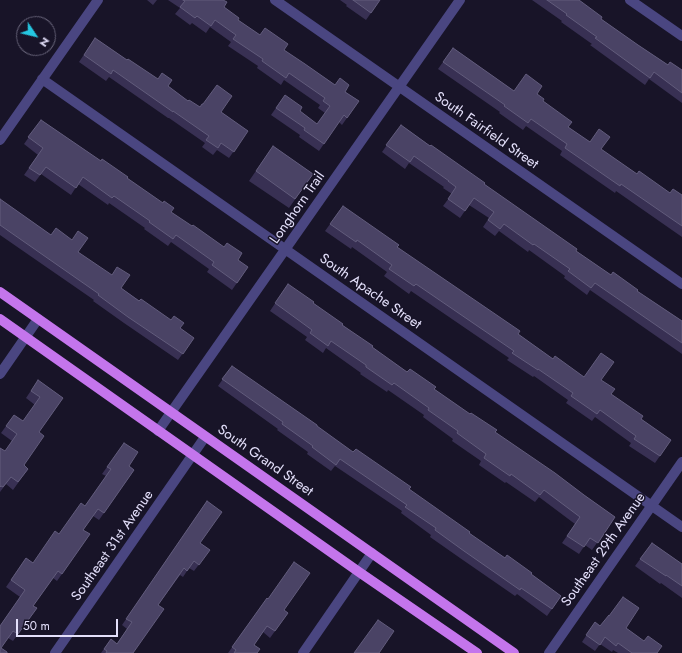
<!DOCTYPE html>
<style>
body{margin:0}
#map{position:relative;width:682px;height:653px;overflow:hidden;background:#181428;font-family:Jost,sans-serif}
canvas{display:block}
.north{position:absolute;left:16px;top:16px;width:40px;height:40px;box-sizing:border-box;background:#181428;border:1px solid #6a667c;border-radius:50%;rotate:125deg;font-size:11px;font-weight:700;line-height:16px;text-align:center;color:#e4e0fb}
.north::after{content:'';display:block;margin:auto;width:14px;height:18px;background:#25c7e1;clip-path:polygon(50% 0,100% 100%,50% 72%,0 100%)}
.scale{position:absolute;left:16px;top:619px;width:102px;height:18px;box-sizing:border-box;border:2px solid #e4e0fb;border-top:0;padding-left:5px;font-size:12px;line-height:14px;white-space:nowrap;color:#e4e0fb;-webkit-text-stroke:3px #181428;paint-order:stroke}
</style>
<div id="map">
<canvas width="682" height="653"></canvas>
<div class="north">N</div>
<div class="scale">50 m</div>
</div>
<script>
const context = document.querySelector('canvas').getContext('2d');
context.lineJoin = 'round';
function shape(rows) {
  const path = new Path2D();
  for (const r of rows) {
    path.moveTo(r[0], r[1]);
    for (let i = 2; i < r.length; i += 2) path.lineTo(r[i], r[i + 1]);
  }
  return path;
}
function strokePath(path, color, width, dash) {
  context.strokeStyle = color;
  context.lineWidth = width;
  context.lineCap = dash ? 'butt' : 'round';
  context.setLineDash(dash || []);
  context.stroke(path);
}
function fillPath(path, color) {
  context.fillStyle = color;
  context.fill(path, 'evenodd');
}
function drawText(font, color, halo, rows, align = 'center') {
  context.font = font + ' Jost,sans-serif';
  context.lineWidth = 3;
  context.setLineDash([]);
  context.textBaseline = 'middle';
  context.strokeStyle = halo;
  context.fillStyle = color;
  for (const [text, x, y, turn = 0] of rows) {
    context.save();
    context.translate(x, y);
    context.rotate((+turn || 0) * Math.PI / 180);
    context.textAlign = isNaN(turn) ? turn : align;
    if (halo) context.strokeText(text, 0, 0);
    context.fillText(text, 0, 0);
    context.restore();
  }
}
strokePath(shape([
 [275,0,682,284],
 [630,0,682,36],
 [42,79,682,527],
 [0,140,98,0],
 [0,374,38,319],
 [158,431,460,0],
 [55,653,205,437],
 [303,653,372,553],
 [549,653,682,462]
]), '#4a4681', 10);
strokePath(shape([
 [0,292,514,653],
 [0,319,359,572,477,653]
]), '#c475ec', 10);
fillPath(shape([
 [147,0,157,0,153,5],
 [168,0,223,0,224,7,238,20,260,35,284,50,359,101,342,125,339,122,319,151,299,137,300,135,271,115,285,95,300,111,317,124,325,113,318,108,320,105,284,80,281,85,257,68,258,66,228,46,231,42,210,27,206,33,192,23,190,25,175,14,180,8],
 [340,0,380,0,366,20,346,6,347,5],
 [532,0,579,0,601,19,638,45,668,65,682,70,682,103,649,79,645,85,590,45,592,44,561,22,562,21],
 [95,38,127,60,168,86,188,101,200,107,221,112,248,131,229,158,217,150,213,155,202,147,205,143,169,118,168,118,109,77,106,81,79,62],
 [453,48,514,91,537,94,543,101,568,127,637,174,670,193,682,195,682,237,616,191,615,193,560,155,562,151,526,126,523,130,499,113,500,112,438,69],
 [41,120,101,161,127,178,171,212,248,267,232,290,207,272,209,269,171,242,168,246,144,229,145,228,109,203,108,205,78,184,71,195,41,174,35,182,24,175,38,155,24,144],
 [401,125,484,184,576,251,611,275,637,291,682,321,682,354,590,290,587,295,564,278,565,276,529,250,528,252,499,231,495,236,483,227,489,218,469,205,460,218,443,206,452,194,443,188,444,187,409,163,405,169,382,152],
 [273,146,313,174,289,208,249,181],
 [0,199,51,235,78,252,121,288,194,338,178,360,124,323,93,301,94,300,0,235],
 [343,206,397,247,553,359,584,377,601,380,611,394,641,419,671,440,655,463,629,446,631,443,595,417,592,421,566,403,568,400,534,376,533,377,507,360,509,358,411,291,409,294,384,276,387,272,352,247,351,249,325,231],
 [288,284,372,347,407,372,434,389,584,495,615,517,592,550,585,545,579,554,562,543,575,524,539,497,535,502,506,482,505,483,479,465,481,461,452,441,453,439,423,417,424,415,388,390,387,392,360,374,361,373,326,348,323,353,305,340,307,337,270,311],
 [232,366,353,452,409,489,469,533,505,558,531,574,561,596,547,616,517,594,515,596,460,558,430,537,431,535,401,513,402,511,335,466,331,471,307,454,308,452,277,430,278,429,218,386],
 [38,380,63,398,39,432,24,465,28,469,13,490,6,484,0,492,0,448,5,451,12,441,1,433,14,415,23,421,35,405,26,398],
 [124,443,129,466,134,470,99,520,93,516,83,530,90,534,57,581,53,578,33,606,37,608,13,641,8,638,1,648,0,653,0,626,20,597,6,587,26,558,33,563,85,506,106,476,102,474],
 [207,501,200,543,210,550,194,571,189,568,183,577,180,575,158,605,133,653,101,653,111,639,117,644,127,629,122,625],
 [652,543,682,564,682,598,661,583,660,584,635,566],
 [267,598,288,613,270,638,263,632,254,645,257,653,228,653],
 [595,622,600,626,626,628,657,653,618,653,613,650,612,652,600,644,595,651,582,642]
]), '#383053');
const building = shape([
 [183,0,223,0,227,2,224,7,239,18,238,20,260,35,265,28,288,44,284,50,305,64,335,85,340,78,349,85,345,92,359,101,347,118,344,115,324,144,304,130,305,128,276,108,285,95,302,107,300,111,317,124,330,106,323,101,325,98,289,73,286,78,262,61,263,59,233,39,236,35,215,20,211,26,197,16,195,18,180,7,185,1,183,0],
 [353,0,380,0,371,13,353,0],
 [547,0,579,0,602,17,601,19,638,45,668,65,670,62,682,70,682,93,654,72,650,78,595,38,597,37,566,15,567,14,547,0],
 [95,38,127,60,128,59,158,79,162,73,172,80,168,86,188,101,189,100,200,107,202,104,203,104,217,85,232,96,221,112,248,131,234,152,221,143,218,148,206,140,209,136,173,111,173,112,113,70,111,74,84,55,95,38],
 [453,48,514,91,526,74,542,86,537,94,544,99,543,101,572,122,568,127,590,142,599,129,610,137,601,149,637,174,639,171,670,193,673,189,682,195,682,226,621,184,620,186,565,148,567,144,531,119,528,123,504,106,505,105,443,62,453,48],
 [41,120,101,161,102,159,128,177,127,178,163,203,164,201,174,208,171,212,192,226,193,225,224,247,227,243,242,253,238,260,248,267,237,283,212,265,214,262,176,235,173,239,149,222,150,221,114,196,112,198,83,177,76,188,46,167,40,175,29,168,43,148,28,137,41,120],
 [401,125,430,146,431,145,485,183,484,184,577,249,576,251,611,275,613,272,638,290,637,291,682,321,682,343,595,283,591,288,568,271,570,269,534,244,533,245,504,224,500,229,488,220,494,212,474,198,465,211,448,199,456,187,448,181,449,181,414,156,410,162,386,145,401,125],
 [273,146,313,174,295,199,256,171,273,146],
 [0,199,51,235,56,228,72,240,78,231,88,238,78,252,112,275,117,267,130,275,121,288,139,301,141,299,171,320,174,316,184,323,180,328,194,338,183,354,128,317,98,295,99,294,0,225,0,199],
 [343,206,399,245,397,247,520,331,518,334,553,359,555,356,584,377,601,353,614,362,601,380,615,389,611,394,643,416,641,419,671,440,660,456,634,439,636,436,600,410,597,414,571,396,573,393,538,369,538,370,512,353,514,351,416,284,414,286,389,269,392,265,357,240,356,242,330,224,343,206],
 [288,284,314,302,313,303,343,324,342,325,373,346,372,347,407,372,410,369,436,387,434,389,470,414,471,413,497,430,495,432,555,473,584,495,615,517,598,543,590,538,584,547,567,536,580,517,544,490,540,495,511,474,510,476,484,458,486,454,457,433,458,431,428,410,429,408,394,383,392,385,366,367,366,365,331,341,328,346,310,333,312,330,275,303,288,284],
 [232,366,317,425,317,426,353,452,356,449,411,487,409,489,470,532,469,533,505,558,507,555,532,573,531,574,561,596,552,609,521,588,520,590,464,551,435,530,436,528,405,507,407,505,340,459,336,465,312,447,313,446,282,424,283,422,222,379,232,366],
 [38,380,63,398,39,432,44,436,24,465,28,469,18,482,11,477,3,487,1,486,0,487,0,448,5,451,17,434,6,426,14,415,23,421,40,397,31,391,38,380],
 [124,443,138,452,129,466,134,470,104,513,98,509,83,530,90,534,62,574,58,571,33,606,37,608,18,634,13,631,1,648,7,652,7,653,0,653,0,626,25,590,11,580,26,558,33,563,55,531,59,534,81,503,85,506,111,469,107,467,124,443],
 [207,501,222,512,200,543,210,550,199,565,194,561,187,571,184,568,158,605,164,609,133,653,106,653,107,651,104,649,111,639,117,644,132,622,126,619,207,501],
 [652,543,682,564,682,586,666,575,666,576,640,559,652,543],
 [294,562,310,573,284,610,288,613,275,631,267,626,254,645,260,649,257,653,234,653,236,650,232,647,267,598,268,599,294,562],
 [623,597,639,608,626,628,644,641,648,636,662,646,657,653,632,653,618,643,616,646,605,637,600,645,586,635,595,622,600,626,609,615,609,616,623,597],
 [378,620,394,631,379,653,354,653,378,620]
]);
fillPath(building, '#4a4365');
strokePath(building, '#625c7c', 1);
drawText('14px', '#e4e0fb', '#181428', [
 ["South Fairfield Street",486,131,35],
 ["Longhorn Trail",298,208,-55],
 ["South Apache Street",370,292,35],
 ["South Grand Street",265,461,35],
 ["Southeast 31st Avenue",113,546,-55],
 ["Southeast 29th Avenue",604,550,-55]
]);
</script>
